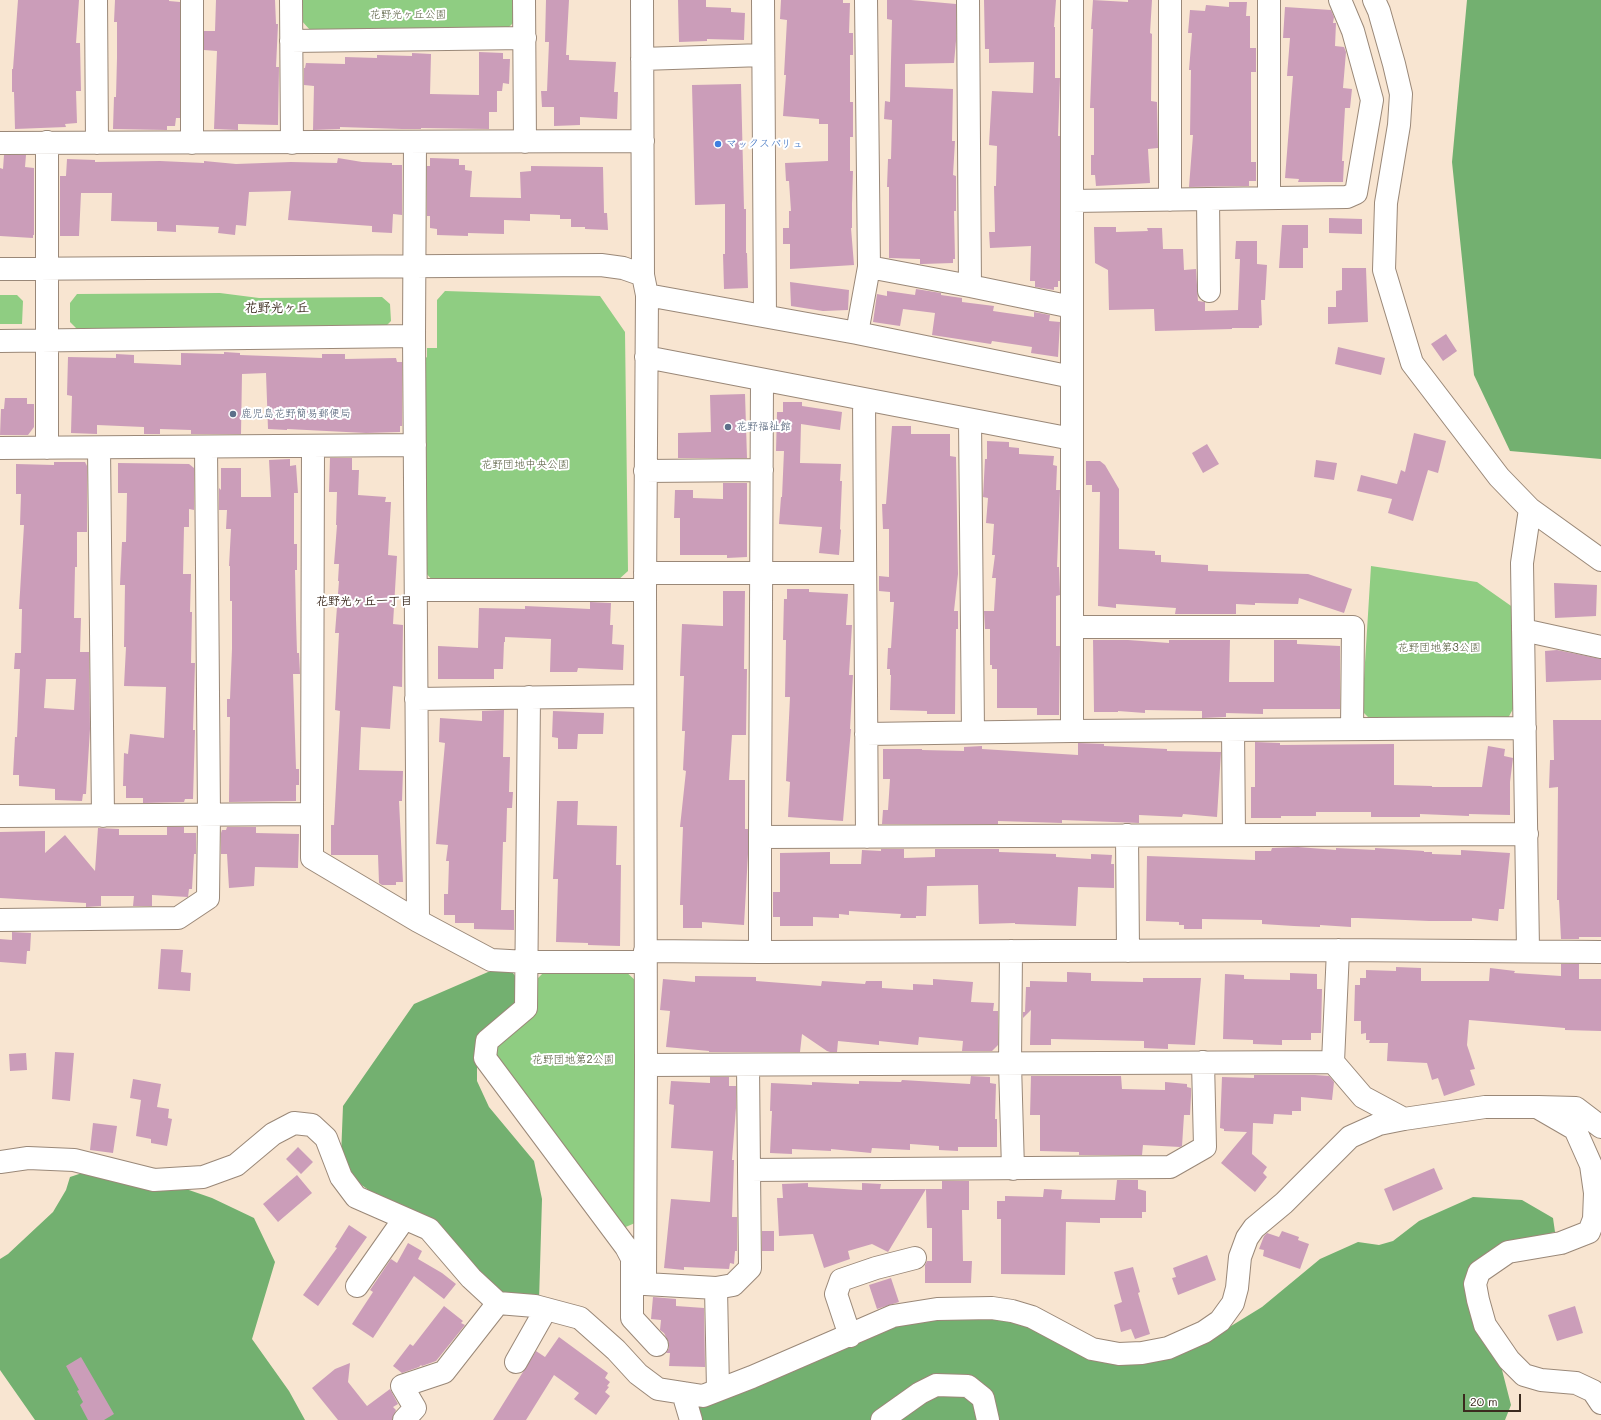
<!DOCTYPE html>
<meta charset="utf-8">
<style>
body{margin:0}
#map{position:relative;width:1601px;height:1420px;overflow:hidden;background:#f8e5d1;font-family:Mali,sans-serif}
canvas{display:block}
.scale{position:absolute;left:1463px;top:1394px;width:58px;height:18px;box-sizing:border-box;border:2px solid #3b2a1e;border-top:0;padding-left:5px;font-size:12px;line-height:14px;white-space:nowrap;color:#3b2a1e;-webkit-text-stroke:3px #fff;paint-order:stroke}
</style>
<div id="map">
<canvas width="1601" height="1420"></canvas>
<div class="scale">20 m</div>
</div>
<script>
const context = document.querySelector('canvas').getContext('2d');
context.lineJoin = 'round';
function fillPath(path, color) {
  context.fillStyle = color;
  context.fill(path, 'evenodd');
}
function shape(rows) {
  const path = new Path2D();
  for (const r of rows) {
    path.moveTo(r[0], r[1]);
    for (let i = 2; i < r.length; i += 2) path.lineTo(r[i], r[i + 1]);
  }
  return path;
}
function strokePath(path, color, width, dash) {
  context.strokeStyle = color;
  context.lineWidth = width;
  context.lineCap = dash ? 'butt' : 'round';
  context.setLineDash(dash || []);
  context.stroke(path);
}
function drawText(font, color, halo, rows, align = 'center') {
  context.font = font + ' Mali,"Klee One",sans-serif';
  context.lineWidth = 4;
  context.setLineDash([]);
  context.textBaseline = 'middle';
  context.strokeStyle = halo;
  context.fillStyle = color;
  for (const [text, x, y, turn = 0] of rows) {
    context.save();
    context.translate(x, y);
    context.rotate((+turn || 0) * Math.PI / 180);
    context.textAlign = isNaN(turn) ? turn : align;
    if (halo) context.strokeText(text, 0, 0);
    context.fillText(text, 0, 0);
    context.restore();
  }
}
fillPath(shape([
 [301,0,515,0,515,21,506,30,310,30,301,20],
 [445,291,600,296,625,332,628,571,617,581,434,582,424,571,423,360,427,357,427,348,437,348,437,300],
 [220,293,259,298,382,297,390,304,391,321,384,328,78,330,70,322,70,303,77,294],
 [0,295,17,295,23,301,22,324,0,324],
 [1371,566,1477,582,1514,608,1513,709,1507,720,1371,720,1362,711],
 [546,970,624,970,636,981,635,1223,621,1229,492,1057,494,1044,536,980]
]), '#8fcd82');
fillPath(shape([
 [1467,0,1601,0,1601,459,1510,451,1474,375,1452,162],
 [488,972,512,972,520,982,519,1005,477,1060,477,1081,489,1107,534,1161,542,1199,539,1301,505,1293,487,1281,384,1201,356,1181,341,1156,343,1106,414,1004],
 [85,1172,141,1188,186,1189,212,1198,254,1218,275,1262,252,1339,289,1391,305,1420,35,1420,0,1370,0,1259,8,1254,53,1212,66,1190,70,1177],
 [1473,1197,1522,1200,1553,1218,1555,1232,1540,1236,1469,1278,1501,1366,1511,1405,1505,1420,690,1420,690,1408,910,1320,1014,1318,1096,1360,1223,1331,1262,1307,1320,1259,1358,1242,1379,1245,1393,1241,1419,1221]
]), '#73b070');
fillPath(shape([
 [18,0,79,0,76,43,80,43,81,91,76,91,77,123,65,124,66,127,15,129,14,92,12,92,12,69,13,69],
 [115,0,169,0,169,1,180,2,180,118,176,118,175,126,167,126,167,130,113,129,114,97,116,97,117,58,117,22,114,22],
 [216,0,275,0,276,24,278,24,276,67,279,67,278,125,238,124,238,130,214,129,217,51,204,50,204,31,215,31],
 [546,0,569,0,566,55,569,55,569,60,616,62,614,92,618,92,617,119,580,117,580,125,554,126,554,107,542,107,541,91,547,91,549,42,545,42],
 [678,0,706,0,706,7,731,8,731,12,745,13,744,40,707,39,707,41,679,42],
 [781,0,843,0,843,3,850,3,849,33,853,33,853,55,850,55,850,102,853,102,853,137,850,137,850,171,853,171,852,204,852,228,851,228,854,265,790,269,790,244,783,244,783,228,789,228,789,211,791,211,789,181,786,181,785,163,828,161,828,124,819,124,819,119,783,116,786,75,784,75,787,20,780,19],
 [887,0,911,0,956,4,956,41,954,63,905,64,905,87,953,89,952,141,955,141,953,175,956,176,956,211,954,211,955,259,953,259,953,263,922,264,920,264,920,259,889,258,889,187,887,187,888,159,891,159,892,120,884,119,885,101,890,102,892,20,887,19],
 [984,0,1056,0,1054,27,1055,27,1055,78,1060,78,1058,136,1060,136,1060,281,1058,281,1058,287,1054,287,1054,290,1035,287,1035,281,1030,281,1031,246,990,248,989,232,995,232,994,186,996,186,997,146,989,145,992,91,1033,93,1034,62,989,63,989,49,985,49],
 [1093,0,1128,2,1128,0,1152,0,1150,33,1152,34,1151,101,1157,102,1158,148,1148,149,1150,183,1096,186,1095,175,1091,175,1091,155,1094,155,1094,108,1090,108,1093,29,1091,29],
 [1229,2,1247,2,1246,16,1250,16,1250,48,1256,48,1256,72,1251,72,1251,162,1256,162,1256,181,1249,181,1249,186,1189,187,1193,135,1190,135,1191,70,1189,70,1192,33,1188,33,1190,10,1205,11,1206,5,1229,7],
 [1285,7,1331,10,1334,17,1333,23,1336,23,1335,46,1344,47,1346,52,1343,88,1352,89,1350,108,1345,108,1342,161,1344,161,1343,182,1298,182,1299,179,1285,178,1293,76,1287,76,1290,38,1283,38],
 [479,52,503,53,503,59,510,59,509,84,503,83,502,91,497,91,497,112,489,112,489,129,421,128,421,129,402,129,340,127,340,129,313,130,314,86,304,85,304,68,305,68,306,63,345,64,345,57,377,58,377,55,412,56,412,53,431,54,430,94,479,95],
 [741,84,744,209,746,209,746,253,747,253,748,288,724,289,723,254,725,254,725,204,695,205,692,85],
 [4,155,26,155,25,167,34,168,34,235,33,235,33,238,0,236,0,168,3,169],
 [338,158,362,162,392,163,392,165,402,165,402,215,393,214,392,233,372,232,372,226,288,220,291,191,249,192,246,226,236,225,235,235,218,233,219,227,176,225,176,232,157,231,157,222,111,221,112,193,81,193,79,236,60,236,60,176,66,176,67,159,95,160,95,162,160,161,204,163,204,161,236,164,291,162,337,163],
 [430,158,459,159,459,165,465,165,465,170,472,171,470,197,521,198,520,172,531,171,531,166,603,167,604,213,607,213,608,230,585,229,585,227,571,227,571,219,560,219,560,215,530,214,530,221,504,220,504,234,468,233,468,236,437,235,437,229,430,228,430,216,427,216,427,166,430,166],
 [1329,218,1362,219,1362,234,1329,233],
 [1282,225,1308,225,1308,248,1303,248,1303,268,1279,268],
 [1094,227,1116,227,1116,232,1148,231,1147,228,1162,228,1163,249,1183,249,1184,270,1196,269,1198,301,1205,302,1205,311,1238,310,1240,259,1235,259,1236,241,1257,241,1257,264,1267,265,1265,300,1261,300,1262,325,1259,326,1259,328,1232,328,1232,329,1155,331,1154,309,1109,310,1108,270,1095,263],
 [1342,268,1366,268,1368,322,1328,324,1328,307,1336,307,1336,291,1342,290],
 [790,282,849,290,848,310,823,311,791,306],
 [916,289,941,293,941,295,962,298,962,302,994,306,993,311,1034,317,1034,312,1050,315,1049,321,1060,322,1058,357,1031,353,1032,347,992,341,991,344,932,335,935,313,903,309,900,326,873,322,877,294,887,296,887,291,915,295],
 [1446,334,1457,351,1443,361,1431,344],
 [1338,347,1385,358,1381,375,1335,364],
 [224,352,240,353,240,355,322,358,322,354,345,354,345,359,396,358,397,362,402,362,402,426,400,426,400,432,366,433,287,429,287,430,268,429,266,373,242,374,241,434,191,434,191,430,160,429,160,434,144,434,144,427,97,425,97,434,71,433,72,396,67,395,68,357,116,358,116,354,134,355,134,363,181,365,181,353,224,354],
 [745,394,747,458,678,458,678,433,711,432,710,395],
 [5,398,27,398,27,404,34,404,34,427,28,435,0,435,1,409,4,409],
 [783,402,802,402,802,406,842,412,840,430,801,424,800,463,841,464,840,481,842,481,840,529,841,530,839,555,819,553,822,527,779,524,781,497,782,497,784,451,776,451,777,412,783,412],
 [892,426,911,426,911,434,950,434,950,456,956,457,958,574,954,611,958,611,958,629,956,629,955,714,927,714,927,711,890,710,891,675,890,675,890,669,887,669,888,648,891,648,894,602,890,602,890,592,879,591,879,576,889,577,889,529,883,529,882,504,886,504],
 [1414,433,1446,441,1438,473,1428,470,1413,521,1388,513,1392,499,1357,491,1361,475,1397,484,1401,470,1405,472],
 [987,441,1009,442,1009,447,1019,448,1019,454,1054,456,1053,465,1057,466,1056,490,1060,490,1057,567,1059,567,1060,595,1056,596,1056,646,1060,646,1059,715,1037,715,1037,708,997,708,997,669,992,669,992,665,990,665,990,629,985,629,984,611,994,611,996,578,992,578,995,555,992,555,994,524,986,523,988,498,983,497,985,459,987,459],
 [1207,444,1219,464,1203,473,1192,453],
 [330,458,352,458,352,470,359,470,358,495,386,497,385,502,391,502,388,555,397,556,393,624,403,625,402,687,393,686,390,729,361,727,359,770,403,771,402,801,399,801,403,882,396,882,396,885,382,885,379,883,378,855,331,855,331,825,334,825,340,711,335,710,339,633,335,633,339,581,338,581,339,564,334,564,337,525,336,525,337,492,329,492],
 [290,459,290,466,296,465,298,493,294,493,294,544,297,544,297,570,295,570,296,619,297,653,299,653,300,674,293,674,296,769,299,769,299,785,296,785,296,801,229,802,230,717,227,717,227,699,230,699,232,649,232,601,230,601,230,566,229,566,231,529,226,529,227,510,219,510,219,488,221,490,221,468,241,468,241,497,271,497,269,460],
 [1316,460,1337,463,1334,480,1314,477],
 [1086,461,1100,461,1105,465,1119,489,1119,549,1155,551,1155,555,1161,555,1161,562,1208,565,1208,571,1308,574,1352,589,1344,613,1299,598,1298,604,1255,603,1255,605,1236,604,1236,614,1175,614,1176,608,1116,604,1116,608,1098,606,1100,492,1092,492,1092,485,1086,485],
 [54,462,85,462,87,466,87,532,77,532,77,567,75,567,74,618,81,618,80,652,89,652,90,729,86,794,83,794,82,801,55,800,55,789,19,786,19,775,13,775,15,737,17,737,20,669,14,669,15,653,21,653,22,609,19,609,24,525,20,525,21,494,16,494,16,464,54,465],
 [46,679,76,679,74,710,44,708],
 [118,463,189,464,194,468,194,510,189,509,189,527,184,527,183,574,191,574,190,612,192,612,191,663,195,663,193,730,195,730,193,799,185,799,184,802,143,803,143,798,126,798,126,786,123,786,124,753,128,754,130,734,164,738,166,687,124,686,126,647,124,647,125,585,120,585,122,542,126,542,127,493,118,493],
 [723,483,747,483,747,557,727,558,727,555,680,555,680,518,674,518,675,490,693,490,693,498,723,499],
 [1554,583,1597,585,1596,616,1555,618],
 [787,589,809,589,809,592,848,594,846,625,852,625,849,675,853,675,850,729,851,729,843,821,788,817,790,782,786,781,790,697,785,697,786,640,783,640,784,599,787,599],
 [723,591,745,591,744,669,747,669,746,735,732,735,729,780,745,780,745,829,748,829,748,854,744,925,702,922,702,928,683,928,683,905,680,905,683,827,680,827,686,771,683,770,685,731,682,731,684,676,680,676,682,624,723,626],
 [590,602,611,603,610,625,613,625,612,644,624,645,623,670,578,668,577,672,550,672,551,639,505,637,505,642,504,642,503,669,494,669,494,679,438,679,438,646,478,648,479,608,525,609,525,606,590,609],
 [1093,640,1128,640,1169,643,1169,640,1230,640,1229,682,1274,682,1274,640,1297,640,1297,644,1340,646,1340,709,1263,709,1263,714,1226,713,1226,717,1202,718,1202,711,1145,710,1145,713,1118,711,1118,712,1094,712],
 [1557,650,1601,659,1601,680,1546,682,1545,651],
 [504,710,503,757,510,757,509,792,513,792,512,808,507,808,506,842,503,842,501,910,514,910,514,930,474,929,474,923,455,923,455,915,444,915,444,894,448,894,449,861,446,861,448,845,436,844,445,743,439,742,440,718,482,721,482,711],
 [553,711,604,713,603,734,578,734,577,749,558,749,558,738,552,737],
 [1553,720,1601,720,1601,937,1579,937,1579,939,1561,939,1559,900,1557,900,1558,787,1549,788,1550,760,1554,760],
 [1255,742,1280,743,1280,745,1394,744,1394,785,1432,786,1432,787,1482,787,1488,746,1505,749,1504,756,1513,758,1510,782,1510,815,1469,814,1469,816,1420,814,1420,817,1371,817,1371,812,1316,812,1316,816,1281,816,1281,818,1251,818,1251,787,1255,787],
 [1078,743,1104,744,1104,746,1167,749,1167,751,1221,752,1217,817,1183,814,1182,817,1139,815,1139,823,1062,820,1062,823,998,821,998,824,882,824,883,810,888,810,890,779,883,779,883,749,922,749,922,750,964,751,964,747,982,746,982,749,1078,755],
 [557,801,578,801,577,825,617,826,616,865,621,865,620,946,588,945,588,943,556,942,558,879,553,879],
 [167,827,184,827,184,833,196,833,196,854,194,854,192,889,189,889,188,897,152,895,152,906,133,906,134,896,101,896,101,906,86,907,86,903,0,898,0,832,45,831,45,853,65,835,95,871,98,828,119,829,119,835,167,835],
 [227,827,256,827,256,833,299,834,298,868,255,867,254,886,229,888,227,854,221,854,221,833,222,830,226,830],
 [1298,847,1336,850,1336,848,1375,850,1375,848,1424,851,1424,852,1432,852,1432,854,1461,855,1461,850,1510,853,1504,909,1499,909,1498,921,1472,918,1472,921,1429,921,1358,918,1351,918,1351,927,1320,925,1320,927,1294,926,1262,924,1262,920,1202,919,1202,929,1184,929,1184,925,1179,925,1179,922,1146,921,1147,856,1255,860,1255,851,1271,851,1272,848],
 [881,849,904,849,904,858,935,857,935,849,999,849,999,852,1056,854,1056,857,1091,859,1091,854,1112,855,1111,864,1114,864,1114,888,1078,887,1076,926,1015,924,1015,923,979,924,978,885,927,886,926,916,916,916,916,918,900,918,901,914,849,911,849,915,839,914,839,918,813,917,813,926,780,926,780,917,773,917,773,892,780,892,780,853,830,852,830,864,861,864,862,850,881,851],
 [12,932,31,933,30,951,27,951,26,964,0,962,0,939,12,940],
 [161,949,183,950,181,972,191,973,190,991,158,989],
 [1561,964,1579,964,1579,979,1601,979,1601,1031,1565,1030,1565,1028,1469,1020,1467,1045,1475,1069,1470,1070,1475,1085,1444,1096,1438,1078,1432,1080,1427,1063,1387,1061,1388,1043,1369,1043,1370,1040,1366,1040,1366,1033,1361,1034,1361,1021,1354,1021,1355,985,1360,985,1360,978,1366,978,1366,970,1396,971,1396,967,1421,968,1421,981,1489,981,1490,968,1515,971,1514,973,1561,976],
 [1067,972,1091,973,1091,981,1143,982,1143,978,1201,978,1195,1045,1168,1044,1168,1049,1144,1048,1144,1041,1051,1039,1051,1045,1030,1045,1031,1010,1023,1018,1023,1012,1025,1012,1026,987,1030,987,1030,981,1067,982],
 [1290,973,1317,974,1317,989,1322,989,1321,1033,1311,1033,1311,1040,1282,1040,1282,1045,1253,1044,1253,1040,1223,1039,1225,974,1244,975,1244,979,1290,980],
 [695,976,756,977,756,981,821,986,822,981,865,984,866,981,882,981,882,988,913,990,913,984,933,985,933,979,973,982,971,1002,994,1003,993,1011,998,1011,998,1045,992,1051,962,1051,963,1041,919,1037,918,1045,879,1041,879,1045,838,1041,837,1052,830,1052,827,1051,802,1034,800,1052,709,1052,709,1051,666,1047,670,1011,660,1010,663,979,695,982],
 [55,1052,74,1053,70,1101,52,1099],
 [26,1053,27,1070,10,1071,9,1054],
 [1254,1075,1315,1075,1329,1076,1334,1082,1332,1100,1301,1097,1301,1111,1292,1111,1292,1115,1274,1114,1273,1124,1253,1123,1252,1154,1267,1167,1263,1173,1267,1177,1255,1192,1221,1163,1247,1132,1224,1131,1224,1129,1220,1128,1222,1077,1254,1078],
 [971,1076,990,1077,990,1083,996,1084,995,1119,997,1119,997,1147,958,1147,958,1151,939,1150,939,1146,910,1144,910,1150,872,1148,871,1153,831,1149,831,1151,792,1149,792,1154,770,1153,772,1111,770,1111,771,1083,812,1085,812,1082,859,1084,859,1081,901,1082,902,1080,970,1084],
 [1031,1076,1121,1076,1122,1089,1165,1090,1165,1082,1187,1084,1187,1087,1191,1088,1191,1096,1190,1115,1184,1115,1182,1146,1180,1147,1143,1145,1142,1155,1079,1155,1079,1152,1040,1151,1040,1115,1030,1115],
 [710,1077,729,1077,729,1086,736,1086,736,1108,732,1160,734,1160,732,1217,737,1217,737,1251,735,1251,734,1264,730,1263,729,1269,684,1267,684,1270,664,1268,671,1199,710,1202,713,1151,671,1148,674,1105,669,1104,671,1081,710,1083],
 [133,1079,161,1084,157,1107,169,1109,168,1118,172,1119,167,1146,151,1143,151,1139,136,1136,141,1100,130,1098],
 [93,1123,117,1126,113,1153,90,1150],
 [298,1147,313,1162,301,1174,286,1159],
 [1434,1168,1443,1189,1393,1211,1384,1189],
 [297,1175,312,1193,278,1222,263,1204],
 [1117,1180,1138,1180,1138,1189,1146,1191,1146,1212,1142,1212,1142,1218,1100,1218,1100,1223,1066,1222,1065,1275,1001,1274,1001,1219,997,1219,997,1201,1005,1201,1005,1196,1043,1197,1044,1189,1062,1190,1061,1199,1115,1200],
 [942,1181,969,1181,969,1210,962,1210,963,1261,972,1261,971,1283,925,1283,925,1265,927,1261,932,1261,932,1228,927,1228,926,1189,888,1252,872,1244,848,1251,850,1259,824,1268,813,1234,779,1236,777,1198,783,1198,782,1184,808,1183,808,1187,862,1190,862,1183,881,1184,880,1189,942,1189],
 [349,1225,367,1237,318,1306,303,1295,337,1248,335,1247],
 [762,1231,774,1231,774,1251,762,1251],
 [1282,1231,1299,1237,1298,1240,1309,1244,1300,1269,1263,1256,1264,1250,1259,1249,1264,1236,1267,1233,1279,1237],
 [408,1243,422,1251,418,1259,442,1273,456,1284,444,1299,414,1276,373,1338,352,1324,373,1292,370,1290,391,1259,397,1263],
 [1207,1255,1216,1280,1178,1295,1172,1278,1176,1277,1173,1268],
 [1133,1267,1140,1292,1138,1293,1150,1334,1135,1339,1131,1329,1121,1332,1114,1305,1122,1302,1114,1272],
 [891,1278,899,1302,877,1309,869,1285],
 [653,1297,676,1299,676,1306,704,1308,705,1367,669,1366,670,1353,666,1353,669,1348,669,1343,664,1333,660,1330,661,1320,651,1319],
 [444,1306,463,1321,461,1323,465,1325,436,1361,422,1366,421,1365,419,1367,402,1373,393,1366,410,1344,413,1346],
 [1575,1306,1583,1333,1557,1341,1548,1315],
 [559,1337,608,1373,605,1378,610,1382,607,1386,609,1387,605,1392,610,1396,596,1415,574,1399,579,1393,554,1375,526,1420,493,1420,536,1351,545,1357],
 [81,1357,114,1414,104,1420,88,1420,80,1405,83,1402,77,1391,79,1390,66,1366],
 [350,1363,348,1382,367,1406,390,1389,398,1404,393,1407,396,1410,392,1420,338,1420,312,1388,335,1369]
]), '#cb9db9');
const minor = shape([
 [96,0,97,143],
 [192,0,192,143],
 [291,0,292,143],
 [524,0,525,142],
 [642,0,643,275,647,295,645,590,646,1065,645,1284],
 [763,0,765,316],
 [968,0,970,286],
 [1269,0,1269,198],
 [1374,0,1379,11,1394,64,1401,94,1399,125,1386,203,1384,270,1412,363,1499,477,1530,509,1601,560],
 [291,41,525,38],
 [642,59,763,55],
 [47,142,47,448],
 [415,142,414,336,418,921],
 [0,143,643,141],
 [1208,199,1209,291],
 [1170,200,1170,0],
 [1072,201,1347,197,1356,193,1372,100,1353,31,1340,0],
 [869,267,970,286,1072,307],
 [0,269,601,265,623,268,643,275],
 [647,295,857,333,1072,377],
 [857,333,869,267,866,0],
 [0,341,414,336],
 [646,357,1072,439],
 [864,399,867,837],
 [970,420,973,732],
 [0,448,415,445],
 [99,448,103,816],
 [645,471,762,470],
 [645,573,865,573],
 [416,590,645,590],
 [1073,627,1353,627,1352,729],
 [1523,630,1601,647],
 [529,697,526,1008,487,1041,485,1058,626,1247,644,1281],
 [416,699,645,696],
 [1233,730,1234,835],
 [1072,731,1072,0],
 [866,734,1072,731,1525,728],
 [312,814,313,446],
 [0,816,312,814,312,858,418,921,491,960,527,962,645,962],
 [1127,835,1128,951],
 [760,837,762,380],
 [0,920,178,918,208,898,209,815,206,447],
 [1528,950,1522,563,1530,509],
 [645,951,760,952,1338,950,1601,952],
 [1011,951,1010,1064,1013,1169],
 [760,952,760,837,1527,834],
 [1333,1062,1363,1097,1404,1119],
 [646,1065,1333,1062,1338,950],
 [748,1065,749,1170],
 [1538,1107,1576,1108,1601,1127],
 [0,1162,28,1158,74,1160,154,1180,203,1177,236,1165,273,1134,294,1123,312,1125,326,1138,341,1177,356,1197,429,1229,471,1278,498,1303,535,1306,580,1318,616,1350,638,1374,658,1389,703,1396,752,1377,893,1316,937,1309,992,1308,1012,1311,1032,1317,1092,1349,1119,1354,1142,1353,1168,1348,1204,1332,1220,1321,1233,1303,1237,1288,1240,1257,1247,1238,1254,1228,1284,1203,1350,1137,1379,1124,1404,1119,1485,1107,1537,1107,1575,1129,1591,1165,1595,1193,1594,1219,1589,1232,1561,1243,1508,1252,1479,1272,1475,1284,1478,1300,1485,1325,1509,1360,1524,1375,1541,1380,1576,1383,1593,1391,1601,1403],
 [632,1262,632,1318,657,1345],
 [645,1284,716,1288,733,1285,750,1268,749,1170,1170,1167,1205,1147,1203,1062],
 [357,1286,404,1219],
 [716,1288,718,1390],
 [850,1336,836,1294,841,1280,876,1268,915,1258],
 [516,1362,546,1309],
 [683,1393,691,1420],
 [404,1420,415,1408,402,1386,444,1372,498,1303],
 [882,1420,920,1393,936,1385,968,1386,983,1398,988,1420]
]);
strokePath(minor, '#9a8878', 24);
strokePath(minor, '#fff', 22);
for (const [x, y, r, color] of [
 [718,144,4,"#3f7fe0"],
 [233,414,4,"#5c6f8a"],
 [728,427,4,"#5c6f8a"]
]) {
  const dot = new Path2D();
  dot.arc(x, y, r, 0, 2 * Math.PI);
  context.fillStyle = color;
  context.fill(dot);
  strokePath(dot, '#fff', 1.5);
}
drawText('11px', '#545b3c', '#fff', [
 ["花野光ヶ丘公園",408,15],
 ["花野団地中央公園",525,465],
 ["花野団地第3公園",1439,648],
 ["花野団地第2公園",573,1060]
]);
drawText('11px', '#366cbe', '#fff', [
 ["マックスバリュ",726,144]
], 'left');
drawText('11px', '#4e5e75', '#fff', [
 ["鹿児島花野簡易郵便局",241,414],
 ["花野福祉館",736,427]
], 'left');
drawText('bold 12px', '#3b2a1e', '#fff', [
 ["花野光ヶ丘一丁目",364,601]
]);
drawText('bold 13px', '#3b2a1e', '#fff', [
 ["花野光ヶ丘",277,308]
]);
</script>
